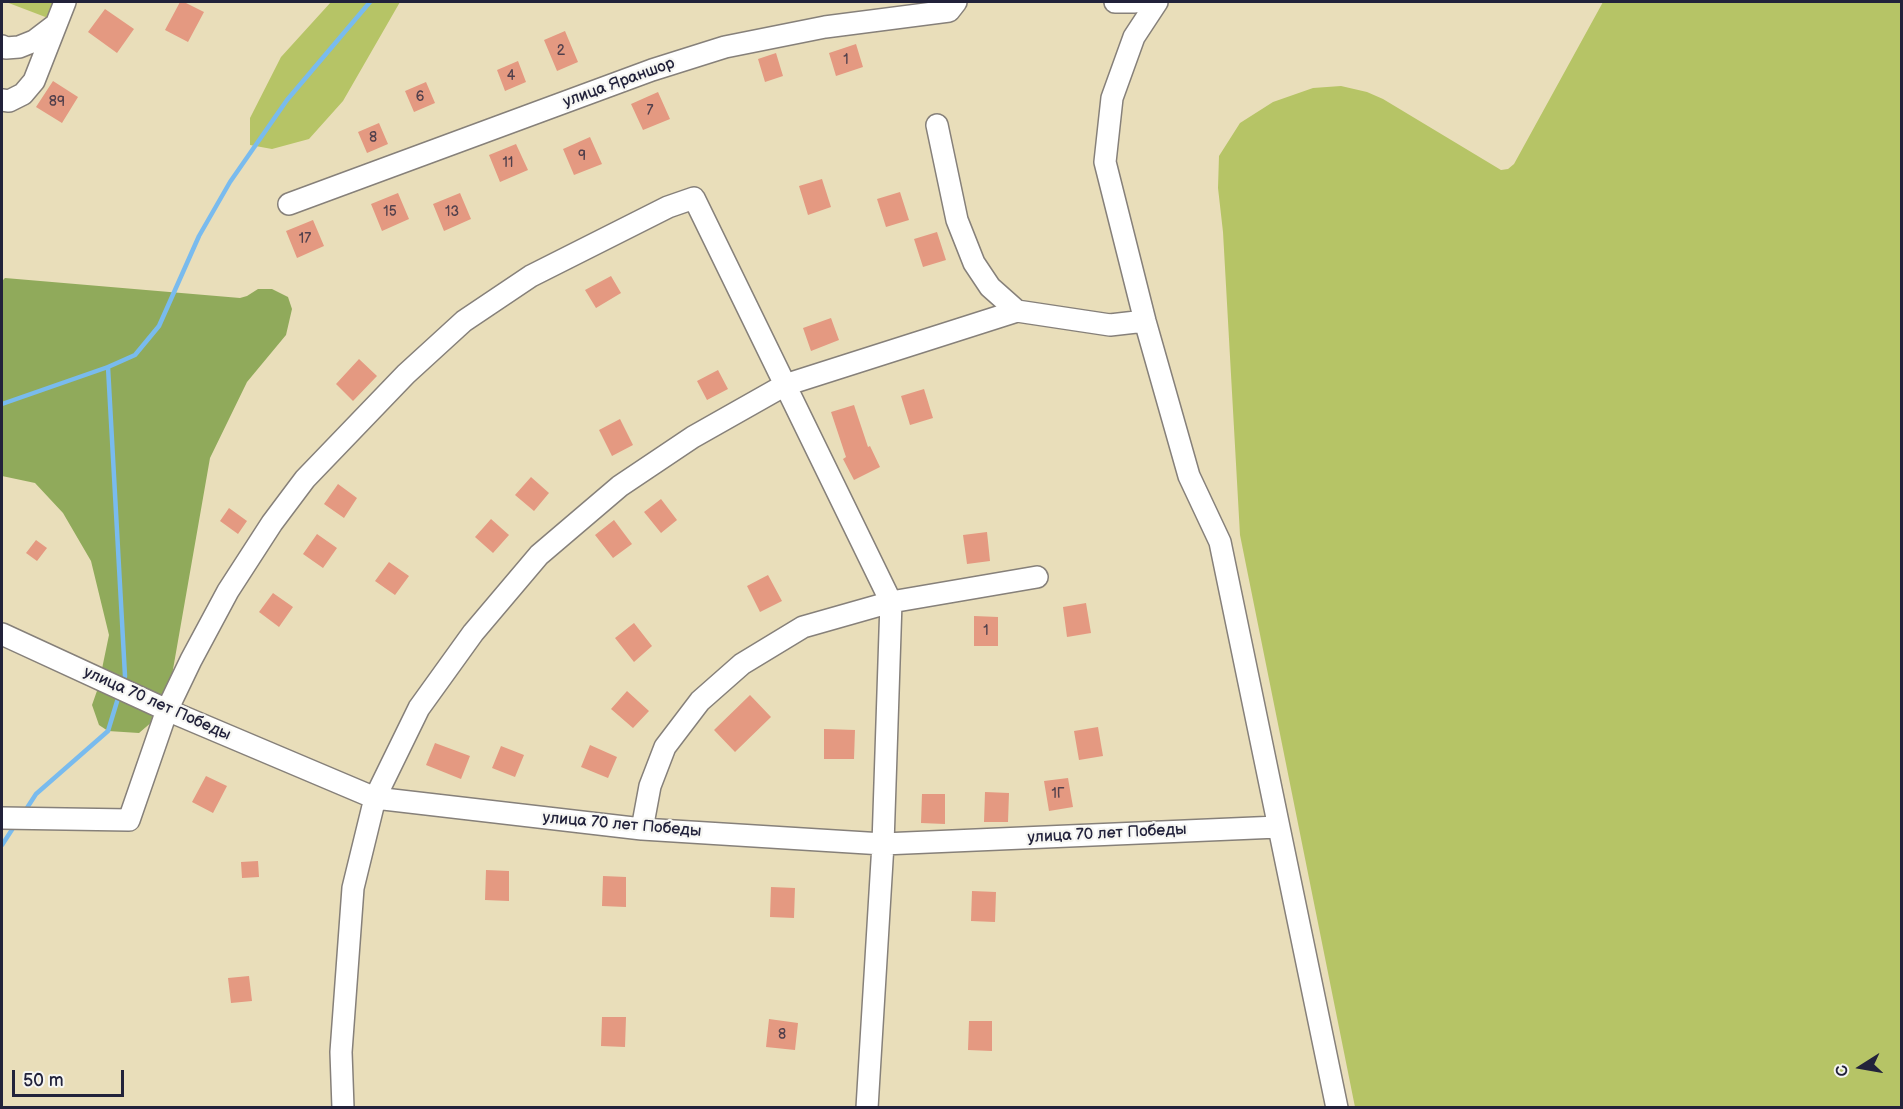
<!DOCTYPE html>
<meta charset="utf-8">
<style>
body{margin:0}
#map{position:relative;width:1903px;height:1109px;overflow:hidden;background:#e9deba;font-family:"Balsamiq Sans",sans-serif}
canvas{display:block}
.frame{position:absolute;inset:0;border:3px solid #22223b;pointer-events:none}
.north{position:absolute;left:1831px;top:1037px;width:60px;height:60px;-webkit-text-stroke:4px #f6f6f2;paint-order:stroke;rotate:259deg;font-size:16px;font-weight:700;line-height:24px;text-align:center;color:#22223b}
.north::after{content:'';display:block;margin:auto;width:21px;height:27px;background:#22223b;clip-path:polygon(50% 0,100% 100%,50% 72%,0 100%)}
.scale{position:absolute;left:12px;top:1070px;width:112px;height:27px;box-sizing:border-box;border:3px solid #22223b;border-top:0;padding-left:8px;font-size:18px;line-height:21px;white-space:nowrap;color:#22223b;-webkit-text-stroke:4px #f6f6f2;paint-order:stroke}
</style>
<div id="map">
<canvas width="1903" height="1109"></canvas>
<div class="frame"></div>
<div class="north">С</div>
<div class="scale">50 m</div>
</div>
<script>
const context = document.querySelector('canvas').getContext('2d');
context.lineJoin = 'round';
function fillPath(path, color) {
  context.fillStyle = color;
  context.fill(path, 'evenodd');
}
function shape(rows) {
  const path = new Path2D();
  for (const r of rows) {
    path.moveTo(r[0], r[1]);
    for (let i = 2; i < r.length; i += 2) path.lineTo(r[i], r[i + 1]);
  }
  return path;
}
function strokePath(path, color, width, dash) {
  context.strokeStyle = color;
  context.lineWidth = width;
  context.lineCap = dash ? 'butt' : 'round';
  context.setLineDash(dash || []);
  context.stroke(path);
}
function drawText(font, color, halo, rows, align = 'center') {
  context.font = font + ' "Balsamiq Sans",sans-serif';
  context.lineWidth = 4.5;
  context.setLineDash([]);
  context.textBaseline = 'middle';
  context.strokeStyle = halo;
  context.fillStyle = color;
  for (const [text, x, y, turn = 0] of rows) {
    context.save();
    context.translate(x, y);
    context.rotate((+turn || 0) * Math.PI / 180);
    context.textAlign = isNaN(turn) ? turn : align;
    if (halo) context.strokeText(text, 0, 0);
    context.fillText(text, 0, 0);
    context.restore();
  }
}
fillPath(shape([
 [6,2,54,2,48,18],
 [331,2,400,2,343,101,309,139,272,149,250,145,250,118,281,57],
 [1603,2,1901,2,1901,1107,1355,1107,1240,535,1223,232,1218,188,1219,156,1240,123,1273,102,1313,88,1341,86,1367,92,1383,99,1501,170,1508,169,1514,164]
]), '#b6c466');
fillPath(shape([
 [5,278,240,298,247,296,258,289,272,289,288,297,292,309,286,335,247,382,210,458,168,698,153,721,139,733,108,731,99,725,92,705,98,688,109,635,91,561,63,513,35,483,2,476,2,281]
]), '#90aa5b');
strokePath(shape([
 [108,367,125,676,123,684],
 [2,404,108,367,135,355,159,326,199,236,230,182,287,100,370,2],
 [25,811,36,794,108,731,119,695],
 [2,845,15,825]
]), '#79bbee', 4.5);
fillPath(shape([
 [180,2,184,2,204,12,188,42,165,30],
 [105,9,134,29,117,53,88,32],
 [565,31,578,62,557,71,544,40],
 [856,44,863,67,836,76,829,53],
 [776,53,783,76,765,82,758,59],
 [518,61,526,82,505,91,497,70],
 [53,81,78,97,62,123,36,107],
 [426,82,435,103,414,112,405,91],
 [658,92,670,119,643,130,631,104],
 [379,123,388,144,367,153,358,132],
 [590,137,602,164,574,175,563,149],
 [516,144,528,170,500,182,489,155],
 [822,179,831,207,808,215,799,186],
 [900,192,909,220,886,227,877,199],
 [398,193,409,219,382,231,371,204],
 [460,193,471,219,444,231,433,204],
 [313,220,324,246,297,258,286,231],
 [937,232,946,260,923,267,914,239],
 [611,276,621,293,596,308,585,290],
 [831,318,839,340,811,351,803,328],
 [359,359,377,376,353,401,336,384],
 [718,370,728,389,707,400,697,381],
 [924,389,933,418,910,425,901,396],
 [854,405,868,447,870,446,880,467,854,480,843,459,846,457,831,412],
 [620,419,633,445,612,456,599,430],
 [531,477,549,493,534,511,515,495],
 [338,484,357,498,344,518,324,504],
 [661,499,677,520,661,533,644,512],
 [229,508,247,521,238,534,220,521],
 [491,519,509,535,493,553,475,537],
 [614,520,632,544,613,558,595,535],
 [987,532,990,561,967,564,963,535],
 [317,534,337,548,323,568,303,554],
 [36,540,47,548,37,561,26,553],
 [389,562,409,576,395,595,375,581],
 [768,575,782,601,760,612,747,586],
 [273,593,293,607,279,627,259,612],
 [1086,603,1091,633,1067,637,1063,607],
 [974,616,998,617,998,646,974,646],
 [634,623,652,646,634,662,615,638],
 [627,691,649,711,633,728,611,709],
 [750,695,771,717,735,752,714,730],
 [1098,727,1103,756,1079,760,1074,731],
 [824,729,855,730,854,759,824,759],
 [435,743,470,756,461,779,426,765],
 [590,745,617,757,608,778,581,767],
 [501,746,524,755,515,777,492,768],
 [206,776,227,786,213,813,192,802],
 [1068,778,1073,807,1049,811,1044,781],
 [985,792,1009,793,1008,822,984,822],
 [922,794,945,794,945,824,921,823],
 [258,861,259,877,242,878,241,862],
 [486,870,509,871,509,901,485,900],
 [603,876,626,877,626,907,602,906],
 [771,887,795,888,794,918,770,917],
 [972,891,996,892,995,922,971,921],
 [249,976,252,1001,231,1003,228,978],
 [602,1017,626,1017,625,1047,601,1046],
 [769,1019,798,1023,795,1050,766,1047],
 [969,1021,992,1021,992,1051,968,1050]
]), '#e49981');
const minor = shape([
 [1115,2,1135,2],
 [1157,2,1134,37,1112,98,1105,162,1145,321,1189,476,1220,542,1337,1108],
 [2,46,6,48,19,47,34,41,55,25],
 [2,100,9,101,23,94,34,81,65,2],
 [937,125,957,220,974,263,990,287,1017,311],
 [289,204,652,70,725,47,825,27,949,11,956,2],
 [2,634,167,710,375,798,642,829,883,844,1278,827],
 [2,818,129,820,167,710,191,660,228,591,272,523,305,479,406,374,464,321,531,276,668,207,694,198,891,602,883,844,867,1108],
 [642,829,650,786,665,747,700,701,742,664,803,627,891,602,1037,577],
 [343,1108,341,1052,353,888,375,798,419,708,473,633,539,555,620,486,693,437,785,385,1017,311,1110,325,1145,321]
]);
strokePath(minor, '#86807a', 24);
strokePath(minor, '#fff', 21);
drawText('14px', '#52404c', null, [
 ["2",561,51],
 ["1",846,60],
 ["4",511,76],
 ["6",420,97],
 ["89",57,102],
 ["7",650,111],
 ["8",373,138],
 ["9",582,156],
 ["11",508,163],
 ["15",390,212],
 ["13",452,212],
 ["17",305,239],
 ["1",986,631],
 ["1Г",1058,794],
 ["8",782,1035]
]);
drawText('16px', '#22223b', '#f6f6f2', [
 ["улица Яраншор",619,83,-20],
 ["улица 70 лет Победы",157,704,24],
 ["улица 70 лет Победы",622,825,5],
 ["улица 70 лет Победы",1107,834,-3]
]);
</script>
